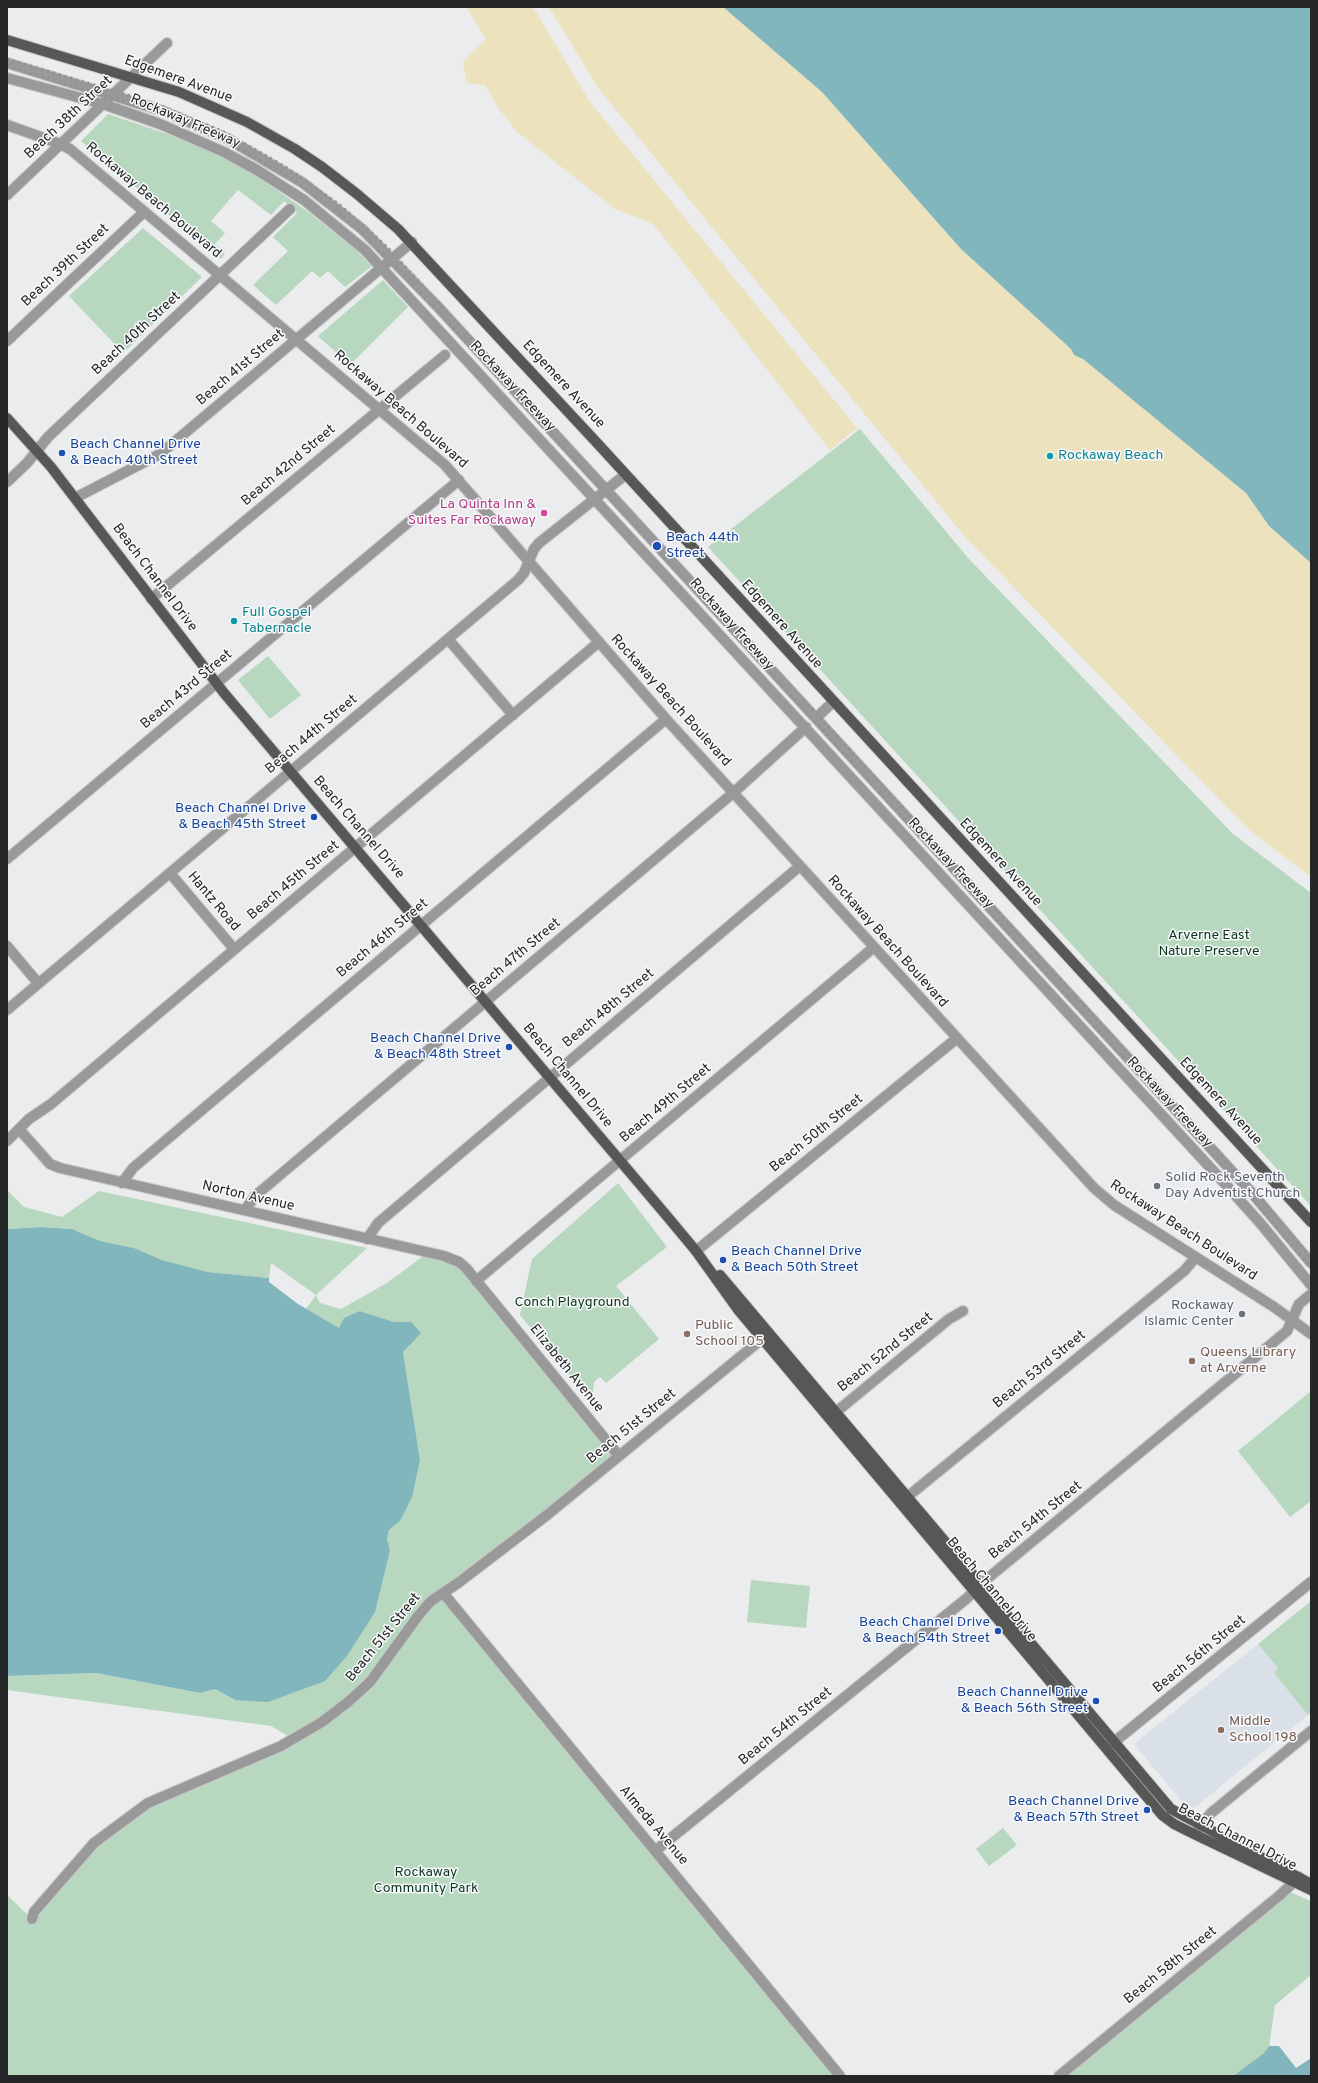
<!DOCTYPE html>
<style>
body{margin:0}
#map{position:relative;width:1318px;height:2083px;overflow:hidden;background:#eaecee;font-family:Overpass,sans-serif}
canvas{display:block}
.frame{position:absolute;inset:0;border:8px solid #252627;pointer-events:none}
</style>
<div id="map">
<canvas width="1318" height="2083"></canvas>
<div class="frame"></div>
</div>
<script>
const context = document.querySelector('canvas').getContext('2d');
context.lineJoin = 'round';
function fillPath(path, color) {
  context.fillStyle = color;
  context.fill(path, 'evenodd');
}
function shape(rows) {
  const path = new Path2D();
  for (const r of rows) {
    path.moveTo(r[0], r[1]);
    for (let i = 2; i < r.length; i += 2) path.lineTo(r[i], r[i + 1]);
  }
  return path;
}
function strokePath(path, color, width, dash) {
  context.strokeStyle = color;
  context.lineWidth = width;
  context.lineCap = dash ? 'butt' : 'round';
  context.setLineDash(dash || []);
  context.stroke(path);
}
function drawText(font, color, halo, rows, align = 'center') {
  context.font = font + ' Overpass,sans-serif';
  context.lineWidth = 3;
  context.setLineDash([]);
  context.textBaseline = 'middle';
  context.strokeStyle = halo;
  context.fillStyle = color;
  for (const [text, x, y, turn = 0] of rows) {
    context.save();
    context.translate(x, y);
    context.rotate((+turn || 0) * Math.PI / 180);
    context.textAlign = isNaN(turn) ? turn : align;
    if (halo) context.strokeText(text, 0, 0);
    context.fillText(text, 0, 0);
    context.restore();
  }
}
fillPath(shape([
 [1258,1644,1278,1668,1274,1673,1308,1715,1194,1808,1182,1802,1134,1744]
]), '#d9e0e7');
fillPath(shape([
 [108,114,191,142,252,173,307,211,356,250,372,266,345,287,328,271,320,278,312,271,276,305,253,285,288,251,273,237,297,213,284,201,271,215,238,190,211,221,225,233,215,244,225,254,221,259,81,141],
 [143,228,202,277,123,353,69,296],
 [383,280,408,307,350,365,318,336],
 [860,429,969,559,1233,834,1311,893,1311,1206,708,547],
 [268,656,301,695,270,719,238,680],
 [618,1183,667,1247,616,1286,659,1339,606,1383,600,1377,594,1382,593,1392,588,1397,520,1315,532,1259],
 [7,1190,24,1207,62,1217,99,1191,367,1248,316,1295,320,1303,341,1309,387,1283,429,1252,459,1262,619,1456,444,1594,840,2076,7,2076,7,1895,32,1919,94,1843,148,1803,293,1739,271,1726,7,1690,7,1676,96,1673,200,1693,215,1689,235,1700,382,1578,390,1550,387,1539,389,1530,400,1521,420,1460,403,1352,411,1322,394,1322,360,1311,339,1328,306,1309,316,1295,271,1263,269,1278,208,1272,162,1260,134,1248,100,1241,72,1229,42,1227,7,1229],
 [1311,1391,1311,1501,1290,1517,1238,1451],
 [751,1580,810,1586,806,1628,747,1622],
 [1311,1601,1311,1712,1308,1715,1274,1673,1278,1668,1258,1644],
 [1003,1828,1017,1845,989,1866,976,1849],
 [1285,1890,1311,1901,1311,1975,1275,2005,1269,2046,1264,2053,1233,2076,1059,2076]
]), '#b7d7be');
fillPath(shape([
 [466,7,533,7,590,102,857,428,830,450,653,224,615,209,517,132,497,106,485,85,467,83,463,62,486,39],
 [549,7,723,7,822,92,961,249,1071,349,1074,355,1083,359,1246,493,1269,526,1311,563,1311,877,1248,829,966,538,598,88]
]), '#ece2bd');
fillPath(shape([
 [723,7,1311,7,1311,563,1269,526,1246,493,1083,359,1074,355,1071,349,961,249,822,92],
 [42,1227,72,1229,100,1241,134,1248,162,1260,208,1272,269,1278,269,1282,298,1304,339,1328,344,1318,360,1311,394,1322,411,1322,421,1333,403,1352,420,1460,412,1497,400,1521,389,1530,387,1539,390,1550,375,1612,347,1656,325,1681,268,1702,235,1700,215,1689,200,1693,96,1673,7,1676,7,1229],
 [1269,2046,1279,2046,1296,2068,1311,2058,1311,2076,1233,2076,1264,2053]
]), '#81b7bc');
const minor = shape([
 [7,63,163,111,228,139,303,183,362,229,439,308,1252,1193,1311,1263],
 [7,78,103,104,160,124,224,152,257,170,304,200,365,250,1218,1176,1261,1224,1311,1285],
 [7,125,55,142,70,149,445,465,666,719,1094,1188,1114,1205,1274,1307,1311,1334],
 [7,195,167,43],
 [7,341,144,212],
 [7,482,27,463,48,437,290,209],
 [75,498,160,454,412,242],
 [151,599,445,355],
 [448,639,513,715],
 [816,718,833,702],
 [7,859,459,480],
 [170,873,234,949],
 [7,946,38,983],
 [7,1010,518,580,524,573,534,549,539,543,625,475],
 [19,1129,50,1164,60,1168,444,1256,459,1262,466,1268,619,1456],
 [7,1141,29,1119,51,1104,599,642],
 [122,1183,133,1168,666,719],
 [245,1210,255,1196,733,793,806,727],
 [367,1239,378,1223,800,866],
 [696,1251,956,1039],
 [476,1281,873,948],
 [830,1417,949,1319,963,1311],
 [901,1502,1184,1271,1196,1257],
 [444,1594,840,2076],
 [1108,1747,1311,1582],
 [1196,1832,1211,1813,1311,1731],
 [655,1851,966,1599,988,1578,1287,1331,1299,1304,1311,1294],
 [32,1919,34,1912,94,1843,148,1803,281,1746,322,1722,348,1702,370,1682,418,1616,431,1601,458,1583,547,1515,768,1334],
 [1059,2076,1279,1896,1299,1877]
]);
const major = shape([
 [7,40,179,92,247,122,295,149,322,167,357,194,398,229,598,444,1311,1222],
 [7,418,51,467,224,693,666,1215,696,1251,739,1311,1162,1815,1174,1824,1194,1834,1311,1890],
 [720,1275,1171,1809,1311,1884]
]);
strokePath(minor, '#c7c8ca', 12);
strokePath(major, '#c7c8ca', 12);
strokePath(minor, '#999', 10);
strokePath(major, '#575755', 10);
strokePath(shape([
 [7,59,151,102,224,132,284,166,340,205,387,247,524,396],
 [7,66,155,111,215,135,291,178,341,214,365,236,413,284,1166,1104,1243,1188,1311,1268],
 [804,700,1261,1199,1311,1258]
]), '#919294', 3, [2, 4]);
for (const [x, y, r, color] of [
 [62,453,4,"#1a4fb4"],
 [1050,456,4,"#0f9aa8"],
 [544,513,4,"#d1479c"],
 [657,546,5,"#1a4fb4"],
 [234,621,4,"#0f9aa8"],
 [314,817,4,"#1a4fb4"],
 [509,1047,4,"#1a4fb4"],
 [1157,1186,4,"#6b7280"],
 [723,1260,4,"#1a4fb4"],
 [1242,1314,4,"#6b7280"],
 [687,1334,4,"#8d6e63"],
 [1192,1361,4,"#8d6e63"],
 [998,1631,4,"#1a4fb4"],
 [1096,1701,4,"#1a4fb4"],
 [1221,1730,4,"#8d6e63"],
 [1147,1810,4,"#1a4fb4"]
]) {
  const dot = new Path2D();
  dot.arc(x, y, r, 0, 2 * Math.PI);
  context.fillStyle = color;
  context.fill(dot);
  strokePath(dot, '#f8f9fb', 1.5);
}
drawText('14px', '#252627', '#f8f9fb', [
 ["Edgemere Avenue",178,80,20],
 ["Beach 38th Street",69,118,-43],
 ["Rockaway Freeway",185,122,23],
 ["Rockaway Beach Boulevard",153,201,40],
 ["Beach 39th Street",66,266,-43],
 ["Beach 40th Street",137,334,-43],
 ["Beach 41st Street",241,368,-40],
 ["Edgemere Avenue",563,385,47],
 ["Rockaway Freeway",512,387,47],
 ["Rockaway Beach Boulevard",400,410,41],
 ["Beach 42nd Street",289,466,-40],
 ["Beach Channel Drive",154,578,53],
 ["Rockaway Freeway",731,625,48],
 ["Edgemere Avenue",781,625,48],
 ["Beach 43rd Street",187,690,-40],
 ["Rockaway Beach Boulevard",670,701,48],
 ["Beach 44th Street",312,735,-40],
 ["Beach Channel Drive",358,828,49],
 ["Edgemere Avenue",1000,863,47],
 ["Rockaway Freeway",950,864,47],
 ["Beach 45th Street",294,881,-40],
 ["Hantz Road",213,902,50],
 ["Beach 46th Street",383,939,-40],
 ["Rockaway Beach Boulevard",887,942,48],
 ["Beach 47th Street",516,958,-40],
 ["Beach 48th Street",609,1009,-40],
 ["Beach Channel Drive",567,1076,50],
 ["Edgemere Avenue",1220,1102,47],
 ["Rockaway Freeway",1169,1103,47],
 ["Beach 49th Street",666,1104,-40],
 ["Beach 50th Street",817,1134,-39],
 ["Norton Avenue",248,1197,13],
 ["Rockaway Beach Boulevard",1183,1231,33],
 ["Beach 52nd Street",886,1353,-39],
 ["Elizabeth Avenue",566,1369,51],
 ["Beach 53rd Street",1040,1370,-39],
 ["Beach 51st Street",632,1427,-39],
 ["Beach 54th Street",1036,1521,-39],
 ["Beach Channel Drive",991,1590,50],
 ["Beach 51st Street",384,1638,-51],
 ["Beach 56th Street",1200,1655,-39],
 ["Beach 54th Street",786,1727,-39],
 ["Almeda Avenue",653,1826,50],
 ["Beach Channel Drive",1237,1838,27],
 ["Beach 58th Street",1171,1966,-39]
]);
drawText('14px', '#164399', '#f8f9fb', [
 ["Beach Channel Drive",70,445,"left"],
 ["& Beach 40th Street",70,461,"left"],
 ["Beach 44th",666,538,"left"],
 ["Street",666,554,"left"],
 ["Beach Channel Drive",306,809],
 ["& Beach 45th Street",306,825],
 ["Beach Channel Drive",501,1039],
 ["& Beach 48th Street",501,1055],
 ["Beach Channel Drive",731,1252,"left"],
 ["& Beach 50th Street",731,1268,"left"],
 ["Beach Channel Drive",990,1623],
 ["& Beach 54th Street",990,1639],
 ["Beach Channel Drive",1088,1693],
 ["& Beach 56th Street",1088,1709],
 ["Beach Channel Drive",1139,1802],
 ["& Beach 57th Street",1139,1818]
], 'right');
drawText('14px', '#0d838f', '#f8f9fb', [
 ["Rockaway Beach",1058,456],
 ["Full Gospel",242,613],
 ["Tabernacle",242,629]
], 'left');
drawText('14px', '#b23c85', '#f8f9fb', [
 ["La Quinta Inn &",536,505],
 ["Suites Far Rockaway",536,521]
], 'right');
drawText('14px', '#0a361a', '#f8f9fb', [
 ["Arverne East",1209,936],
 ["Nature Preserve",1209,952],
 ["Conch Playground",572,1303],
 ["Rockaway",426,1873],
 ["Community Park",426,1889]
]);
drawText('14px', '#5b616d', '#f8f9fb', [
 ["Solid Rock Seventh",1165,1178],
 ["Day Adventist Church",1165,1194],
 ["Rockaway",1234,1306,"right"],
 ["Islamic Center",1234,1322,"right"]
], 'left');
drawText('14px', '#785e54', '#f8f9fb', [
 ["Public",695,1326],
 ["School 105",695,1342],
 ["Queens Library",1200,1353],
 ["at Arverne",1200,1369],
 ["Middle",1229,1722],
 ["School 198",1229,1738]
], 'left');
</script>
